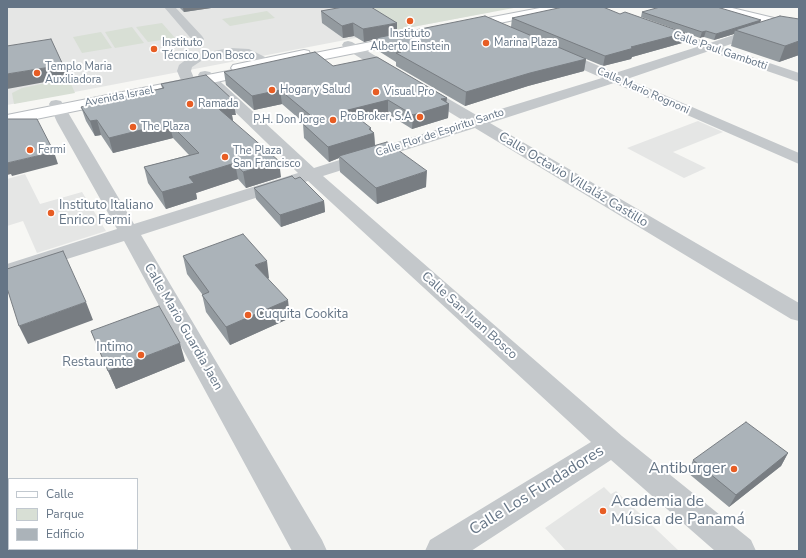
<!DOCTYPE html>
<meta charset="utf-8">
<style>
body{margin:0}
#map{position:relative;width:806px;height:558px;overflow:hidden;background:#f7f7f4;font-family:"Nunito Sans",sans-serif}
canvas{display:block}
.frame{position:absolute;inset:0;border:8px solid #657586;pointer-events:none}
.legend{position:absolute;left:8px;top:478px;width:130px;height:72px;box-sizing:border-box;background:#fff;border:1px solid #c1c8cf;margin:0;padding:5px 7px;list-style:none;font-size:12px;color:#657586}
.legend li{display:flex;align-items:center;gap:8px;height:20px}
.legend b{width:20px;border:1px solid #c1c8cf}
</style>
<div id="map">
<canvas width="806" height="558"></canvas>
<div class="frame"></div>
<ul class="legend">
<li><b style="height:5px;background:#fff"></b>Calle</li>
<li><b style="height:11px;background:#d8dfd5"></b>Parque</li>
<li><b style="height:11px;background:#abb3b9"></b>Edificio</li>
</ul>
</div>
<script>
const context = document.querySelector('canvas').getContext('2d');
context.lineJoin = 'round';
function fillPath(path, color) {
  context.fillStyle = color;
  context.fill(path, 'evenodd');
}
function shape(rows) {
  const path = new Path2D();
  for (const r of rows) {
    path.moveTo(r[0], r[1]);
    for (let i = 2; i < r.length; i += 2) path.lineTo(r[i], r[i + 1]);
  }
  return path;
}
function strokePath(path, color, width, dash) {
  context.strokeStyle = color;
  context.lineWidth = width;
  context.lineCap = dash ? 'butt' : 'round';
  context.setLineDash(dash || []);
  context.stroke(path);
}
function drawText(font, color, halo, rows, align = 'center') {
  context.font = font + ' "Nunito Sans",sans-serif';
  context.lineWidth = 4;
  context.setLineDash([]);
  context.textBaseline = 'middle';
  context.strokeStyle = halo;
  context.fillStyle = color;
  for (const [text, x, y, turn = 0] of rows) {
    context.save();
    context.translate(x, y);
    context.rotate((+turn || 0) * Math.PI / 180);
    context.textAlign = isNaN(turn) ? turn : align;
    if (halo) context.strokeText(text, 0, 0);
    context.fillText(text, 0, 0);
    context.restore();
  }
}
fillPath(shape([
 [7,7,480,7,491,12,7,105],
 [698,121,723,132,673,152,706,168,684,178,627,148],
 [25,174,40,204,82,192,106,231,37,253,23,221,7,226,7,179],
 [604,487,611,494,616,491,679,551,566,551,545,528]
]), '#e5e6e5');
fillPath(shape([
 [383,7,519,7,391,31,359,11],
 [267,11,275,18,230,26,222,19],
 [162,23,175,38,148,42,136,27],
 [132,27,144,43,115,48,105,32],
 [101,32,112,48,82,53,73,37],
 [56,81,64,81,71,84,75,93,14,104,12,93,22,88]
]), '#d8dfd5');
const major = shape([
 [545,7,566,7,561,10,467,30,463,28,461,26,463,24,467,22,545,7],
 [710,7,728,7,799,24,799,32,711,9,710,7],
 [406,35,410,36,412,39,410,42,290,66,285,65,284,62,260,67,262,70,260,73,255,74,7,125,7,115,233,70,231,68,233,65,304,50,309,51,310,54,406,35]
]);
strokePath(major, '#b7bbbf', 2);
fillPath(shape([
 [164,7,175,7,202,36,204,39,202,42,194,42,164,7],
 [655,24,710,43,757,27,765,27,767,30,765,33,722,47,799,73,799,82,709,51,627,79,799,153,799,164,614,83,490,123,799,303,799,321,791,319,475,128,323,176,622,436,751,540,756,551,715,551,611,460,471,551,425,551,430,540,591,442,308,181,141,235,322,540,327,551,292,551,124,241,7,278,7,264,117,229,57,122,49,104,51,101,56,100,61,101,63,104,134,224,298,173,200,78,198,75,200,72,205,71,210,72,314,168,464,121,418,93,416,90,418,87,423,86,428,87,478,116,602,78,552,56,551,53,552,50,562,50,615,73,697,47,651,31,649,28,651,25,655,24],
 [348,41,352,42,401,71,403,74,401,77,396,78,391,77,344,48,342,45,344,42,348,41],
 [230,48,249,49,269,59,271,62,269,65,264,66,242,56,230,56,201,61,192,67,191,71,194,78,192,81,187,82,182,81,180,78,177,71,179,65,192,55,230,48]
]), '#c4c8cb');
fillPath(major, '#fff');
fillPath(shape([
 [179,7,218,7,184,12],
 [321,11,397,33,511,27,512,18,620,14,685,33,682,43,632,57,631,59,603,66,586,59,584,71,528,86,465,106,396,66,396,62,377,50,376,39,364,42,354,36,343,38,322,23],
 [642,12,761,22,799,19,799,55,779,62,731,46,734,34,714,40,704,37,700,38,641,17],
 [333,66,446,102,449,104,448,118,412,129,388,114,362,121,374,133,375,145,426,187,377,204,340,172,339,158,329,162,304,138,303,124,304,123,282,104,254,110,226,85,224,72],
 [161,84,236,115,232,115,233,121,281,177,246,188,238,179,196,193,197,199,166,209,148,183,144,167,189,155,173,138,113,153,101,135,95,136,86,121,81,107,162,88],
 [254,188,324,201,325,212,281,227,256,199],
 [183,256,269,278,268,279,290,318,230,345,206,312,202,294,187,274],
 [91,331,185,361,116,389],
 [788,453,781,466,729,507,688,473,693,460]
]), '#939a9f');
fillPath(shape([
 [190,7,218,7,184,12,183,8],
 [761,20,759,26,735,30,734,34,714,40,716,34],
 [353,23,354,36,343,38,342,26],
 [397,23,397,35,376,38,376,39,364,42,363,29],
 [706,31,704,37,700,38,702,32],
 [685,33,682,43,632,57,631,59,603,66,605,56,631,47],
 [799,41,799,55,779,62,785,46],
 [586,59,584,71,528,86,465,106,466,92,530,73],
 [63,65,67,78,7,89,7,74],
 [280,90,282,104,254,110,252,96],
 [447,98,446,105,449,104,448,118,412,129,413,115,441,99],
 [233,100,236,115,232,115,233,121,222,124,219,109,226,102],
 [388,100,388,114,349,124,348,110],
 [97,120,101,135,95,136,90,121],
 [169,123,173,138,113,153,109,138],
 [371,128,371,134,374,133,375,147,339,156,339,158,329,162,328,147],
 [54,152,58,164,12,176,11,174,7,175,7,163],
 [279,161,281,177,246,188,243,172],
 [235,163,238,179,196,193,197,199,166,209,162,192,189,177],
 [427,171,426,187,377,204,376,188],
 [324,201,325,212,281,227,280,215],
 [267,261,269,278,258,283,255,265],
 [288,300,290,318,230,345,226,327],
 [86,302,93,320,28,344,19,326],
 [180,343,185,361,116,389,108,371],
 [788,453,781,466,729,507,736,495]
]), '#787d82');
const building = shape([
 [343,7,371,7,397,23,363,29,353,23,342,26,321,11,343,7],
 [563,7,603,7,620,14,625,12,685,33,631,47,634,48,605,56,512,18,563,7],
 [660,7,717,7,761,20,716,34,706,31,702,32,642,12,660,7],
 [485,16,586,59,530,73,466,92,396,53,401,52,376,38,485,16],
 [780,16,799,19,799,41,785,46,735,30,780,16],
 [51,39,63,65,7,74,7,46,51,39],
 [315,52,333,66,377,57,447,98,441,99,449,104,413,115,388,100,348,110,371,128,369,129,374,133,328,147,303,124,316,120,280,90,252,96,224,72,315,52],
 [206,75,233,100,226,102,231,106,219,109,279,161,243,172,235,163,189,177,194,183,162,192,144,167,199,153,169,123,109,138,97,120,90,121,81,107,164,88,161,84,206,75],
 [7,119,37,119,54,152,7,163,7,119],
 [387,142,427,171,376,188,339,156,387,142],
 [292,176,295,179,300,177,324,201,280,215,254,188,292,176],
 [243,234,267,261,255,265,288,300,226,327,202,295,209,292,183,256,243,234],
 [63,251,86,302,19,326,7,288,7,269,63,251],
 [159,306,180,343,108,371,91,331,159,306],
 [746,422,788,453,736,495,693,460,746,422]
]);
fillPath(building, '#abb3b9');
strokePath(building, '#787d82', 1);
for (const [x, y, r, color] of [
 [410,21,4,"#e75d24"],
 [486,43,4,"#e75d24"],
 [154,49,4,"#e75d24"],
 [37,73,4,"#e75d24"],
 [272,90,4,"#e75d24"],
 [376,92,4,"#e75d24"],
 [190,104,4,"#e75d24"],
 [420,117,4,"#e75d24"],
 [333,120,4,"#e75d24"],
 [133,127,4,"#e75d24"],
 [30,150,4,"#e75d24"],
 [225,157,4,"#e75d24"],
 [51,213,4,"#e75d24"],
 [248,315,4,"#e75d24"],
 [141,355,4,"#e75d24"],
 [734,469,4,"#e75d24"],
 [603,511,4,"#e75d24"]
]) {
  const dot = new Path2D();
  dot.arc(x, y, r, 0, 2 * Math.PI);
  context.fillStyle = color;
  context.fill(dot);
  strokePath(dot, '#fff', 1.5);
}
drawText('11px', '#657586', '#fff', [
 ["Instituto",410,34,"center"],
 ["Alberto Einstein",410,47,"center"],
 ["Instituto",162,43],
 ["Técnico Don Bosco",162,56],
 ["Marina Plaza",494,43],
 ["Templo Maria",45,67],
 ["Auxiliadora",45,80],
 ["Hogar y Salud",280,90],
 ["Visual Pro",384,92],
 ["Ramada",198,104],
 ["ProBroker, S.A",412,117,"right"],
 ["P.H. Don Jorge",325,120,"right"],
 ["The Plaza",141,127],
 ["Fermi",38,150],
 ["The Plaza",233,151],
 ["San Francisco",233,164]
], 'left');
drawText('11px', '#657586', '#fff', [
 ["Calle Paul Gambotti",720,51,19],
 ["Calle Mario Rognoni",643,91,24],
 ["Avenida Israel",119,97,-11],
 ["Calle Flor de Espiritu Santo",440,133,-18]
]);
drawText('13px', '#657586', '#fff', [
 ["Calle Octavio Villaláz Castillo",573,180,31],
 ["Calle San Juan Bosco",469,316,42],
 ["Calle Mario Guardia Jaen",183,327,60]
]);
drawText('13px', '#657586', '#fff', [
 ["Instituto Italiano",59,206],
 ["Enrico Fermi",59,221],
 ["Cuquita Cookita",256,315],
 ["Intimo",133,348,"right"],
 ["Restaurante",133,363,"right"]
], 'left');
drawText('16px', '#657586', '#fff', [
 ["Antiburger",726,469],
 ["Academia de",611,502,"left"],
 ["Música de Panamá",611,520,"left"]
], 'right');
drawText('16px', '#657586', '#fff', [
 ["Calle Los Fundadores",537,491,-32]
]);
</script>
